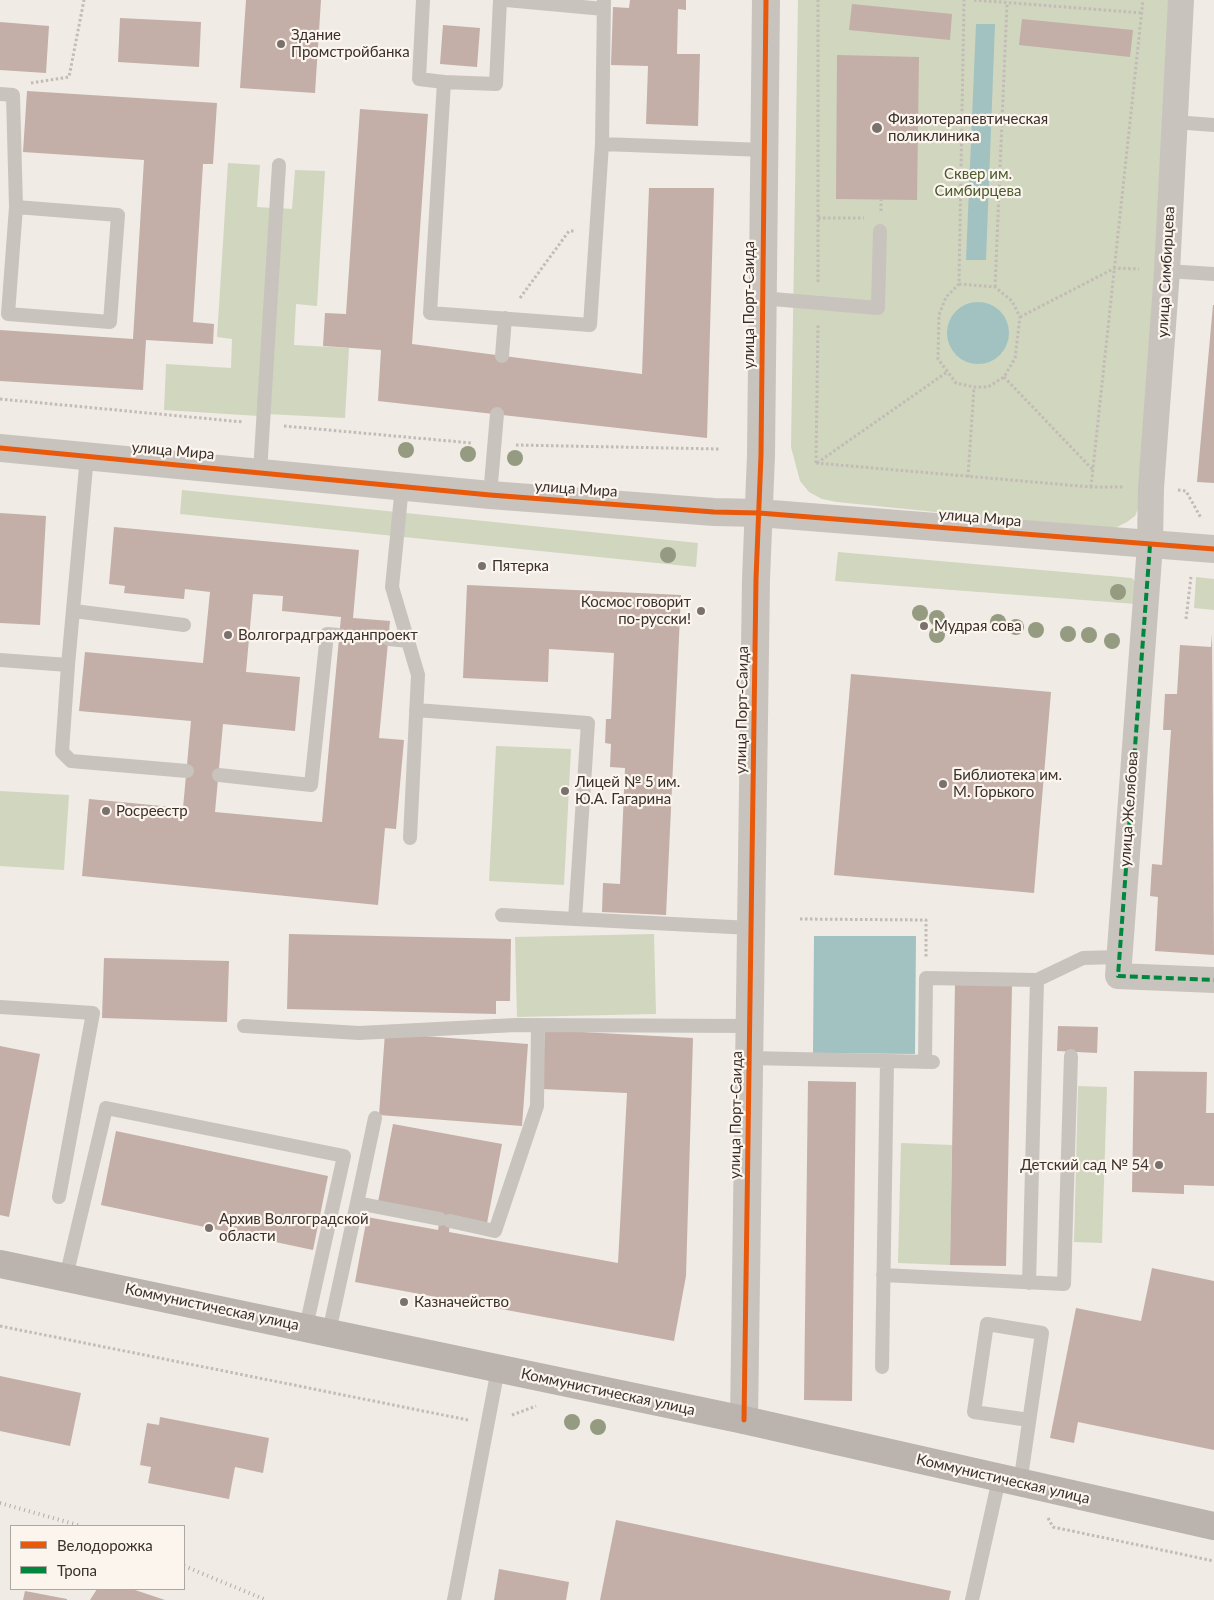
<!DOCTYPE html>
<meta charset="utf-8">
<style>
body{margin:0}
#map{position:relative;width:1214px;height:1600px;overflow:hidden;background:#f0ebe5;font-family:Lato,sans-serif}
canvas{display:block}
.legend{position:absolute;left:10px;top:1525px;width:175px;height:65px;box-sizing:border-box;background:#fbf5ee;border:1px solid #aea6a0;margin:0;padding:6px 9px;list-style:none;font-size:15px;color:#3b302b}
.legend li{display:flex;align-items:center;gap:10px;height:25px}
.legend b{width:25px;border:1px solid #aea6a0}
</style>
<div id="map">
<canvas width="1214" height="1600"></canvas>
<ul class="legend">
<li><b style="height:6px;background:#e8590c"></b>Велодорожка</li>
<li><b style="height:6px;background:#00873e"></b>Тропа</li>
</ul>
</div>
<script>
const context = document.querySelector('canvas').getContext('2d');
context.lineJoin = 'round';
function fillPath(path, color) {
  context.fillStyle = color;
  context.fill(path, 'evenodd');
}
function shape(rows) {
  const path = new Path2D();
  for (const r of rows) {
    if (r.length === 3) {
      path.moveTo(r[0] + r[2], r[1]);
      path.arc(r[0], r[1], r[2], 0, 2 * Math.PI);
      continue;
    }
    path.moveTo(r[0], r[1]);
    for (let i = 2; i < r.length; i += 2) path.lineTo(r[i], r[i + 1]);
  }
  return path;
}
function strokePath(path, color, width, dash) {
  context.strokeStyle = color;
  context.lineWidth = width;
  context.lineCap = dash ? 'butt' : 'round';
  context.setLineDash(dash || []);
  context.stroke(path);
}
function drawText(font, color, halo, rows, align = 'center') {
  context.font = font + ' Lato,sans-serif';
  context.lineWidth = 4.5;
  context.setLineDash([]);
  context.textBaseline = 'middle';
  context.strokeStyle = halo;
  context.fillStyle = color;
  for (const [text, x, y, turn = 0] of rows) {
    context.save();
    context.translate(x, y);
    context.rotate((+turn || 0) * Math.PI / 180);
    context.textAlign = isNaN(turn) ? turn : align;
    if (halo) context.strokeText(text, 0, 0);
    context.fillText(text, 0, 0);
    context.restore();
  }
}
fillPath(shape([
 [798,0,1173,0,1138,509,1135,516,1127,522,1117,527,1104,529,837,502,822,499,809,492,800,481,791,447],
 [228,163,260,165,257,207,272,208,259,416,164,410,166,364,231,368,232,339,217,337],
 [295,170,325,171,317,306,296,304,294,345,349,348,345,418,267,414,279,208,292,209],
 [182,490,698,543,696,567,180,514],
 [838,552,1132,578,1138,585,1136,604,835,581],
 [1196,577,1214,579,1214,610,1194,608],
 [496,746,571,749,564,885,489,881],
 [0,791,69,795,64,870,0,866],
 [654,934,656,1014,517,1017,515,937],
 [1078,1086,1107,1087,1102,1243,1074,1242],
 [901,1143,952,1145,950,1265,898,1263]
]), '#d1d6bf');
fillPath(shape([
 [976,24,995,24,986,260,966,260],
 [978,333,31],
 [814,936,916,936,915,1054,813,1053]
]), '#a1c2c1');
fillPath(shape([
 [246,0,321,0,315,93,240,88],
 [630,0,686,0,686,10,678,9,677,54,700,54,698,126,646,124,648,66,611,65,613,7,629,8],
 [852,4,952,14,950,40,849,30],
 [120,18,201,22,199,67,118,62],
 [1022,19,1133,30,1130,57,1019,45],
 [0,22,49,26,46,73,0,70],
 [443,25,480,28,477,67,440,64],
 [837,55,919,57,917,200,836,199],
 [27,91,217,103,213,164,203,164,193,322,214,324,213,344,146,340,143,390,0,381,0,330,133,339,144,160,23,152],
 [360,109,428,114,412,344,642,374,649,188,714,188,707,438,378,401,381,350,323,346,325,313,346,314],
 [1213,305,1214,305,1214,483,1197,482],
 [0,513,46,516,40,625,0,623],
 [114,527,359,550,353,618,390,621,379,738,404,740,396,829,385,828,378,905,82,876,89,799,183,808,191,721,79,711,85,652,203,663,210,592,185,589,184,599,124,593,125,586,109,584],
 [253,594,283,596,282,611,341,617,322,822,215,812,223,724,295,731,300,677,246,672],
 [467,585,681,595,666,915,602,912,603,883,620,884,625,768,610,767,611,744,605,743,606,719,611,719,614,653,549,649,548,682,463,678],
 [1212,634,1214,955,1155,951,1158,897,1150,896,1152,864,1162,865,1171,730,1163,730,1165,694,1177,694,1180,645,1211,647],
 [851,674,1051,692,1034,893,834,875],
 [289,934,511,939,510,1001,496,1001,496,1014,287,1009],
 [104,958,229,961,227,1022,102,1018],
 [955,984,1012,986,1006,1266,950,1265],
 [1058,1026,1098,1027,1097,1053,1057,1051],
 [545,1030,693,1038,686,1276,674,1341,355,1282,367,1217,438,1230,441,1213,378,1202,393,1124,502,1144,487,1223,450,1221,449,1232,618,1263,627,1093,542,1089],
 [385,1033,528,1044,522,1126,379,1115],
 [0,1046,40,1054,9,1217,0,1215],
 [1134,1071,1207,1072,1206,1113,1214,1113,1214,1186,1184,1185,1184,1194,1132,1192],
 [808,1081,856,1082,852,1401,804,1400],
 [116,1131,328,1176,313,1250,101,1205],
 [1152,1268,1214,1281,1214,1450,1078,1422,1074,1443,1050,1438,1076,1308,1141,1321],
 [0,1376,81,1393,70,1446,0,1431],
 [160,1417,269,1438,263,1473,235,1467,229,1499,148,1483,151,1467,140,1465,147,1423,159,1425],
 [616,1520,951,1591,949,1600,600,1600],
 [499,1569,569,1582,566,1600,494,1600],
 [97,1589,132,1589,165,1600,90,1600],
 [25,1591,67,1599,67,1600,23,1600]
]), '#c3afa7');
strokePath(shape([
 [974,0,1143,13],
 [31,83,69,77,84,0],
 [881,211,881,199],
 [818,218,864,218],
 [818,282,818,0],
 [959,284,995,287,1012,301,1020,317,1015,358,1004,377,988,387,974,387,956,383,938,359,939,315,946,297,959,284,964,0],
 [995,287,1007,4],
 [520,298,569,231,575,231],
 [1020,317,1115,268,1139,269],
 [1004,377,1094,471],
 [0,399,243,422],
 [284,426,472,443],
 [516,445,719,449],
 [816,463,818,323],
 [816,463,1091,487,1124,487],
 [817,463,947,372],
 [968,477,974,387],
 [1091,487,1143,0],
 [1178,490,1186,491,1201,518],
 [1186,619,1191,577],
 [800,919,926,920,926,957],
 [0,1326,468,1420],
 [512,1415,536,1406],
 [1048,1518,1053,1527,1214,1561]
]), '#c2bbb6', 3, [2.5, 2.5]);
strokePath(shape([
 [423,0,419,79,444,82,430,313,590,325,602,144,604,0],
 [506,0,604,9],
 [444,82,496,84,500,0],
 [0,94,13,95,16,207],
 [1174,122,1214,125],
 [602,144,764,150],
 [16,207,118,215,110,322,8,314,16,207],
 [1167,271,1214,274],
 [761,298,878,308,880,231],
 [502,356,505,318],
 [260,472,279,165],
 [402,486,392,587,418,675,410,838],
 [490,495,497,414],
 [74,611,184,625],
 [389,639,408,641],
 [0,660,68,665,87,456],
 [68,665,62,752,71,761,187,771],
 [416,710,588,723,575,919,751,928],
 [219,775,311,785,327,634,339,635],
 [502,915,575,919],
 [0,1007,93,1013,59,1197],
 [244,1026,359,1033,516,1025,750,1026],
 [749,1058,933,1062],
 [925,1062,926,978,1037,980],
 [357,1203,375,1118],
 [450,1221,495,1231,537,1106,538,1025],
 [883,1275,1064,1284,1071,1056],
 [66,1277,106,1108,344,1156,306,1327],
 [1029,1283,1037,980,1083,958,1118,957],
 [329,1332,357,1203,440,1219],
 [882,1367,887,1061],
 [1020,1484,1042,1333,987,1324,974,1412,1029,1420],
 [454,1600,498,1369],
 [972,1600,999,1479]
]), '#c9c3be', 14);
strokePath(shape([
 [1181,0,1167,271,1151,488,1150,545,1118,976,1214,980]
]), '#c9c3be', 26);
strokePath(shape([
 [0,448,490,495,714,512,759,513,1214,549],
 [744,1420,756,579,761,455,766,0]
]), '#c9c3be', 28);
strokePath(shape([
 [0,1264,744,1420,1214,1526]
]), '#bab3ae', 28);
strokePath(shape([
 [0,1503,81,1526],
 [184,1566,266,1600]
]), '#b1aca8', 4, [1, 4]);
strokePath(shape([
 [1150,545,1118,976,1214,980]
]), '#00873e', 4, [8, 4]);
strokePath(shape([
 [0,448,490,495,714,512,759,513,1214,549],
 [744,1420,756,579,761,455,766,0]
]), '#e8590c', 5);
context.fillStyle = '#959b80';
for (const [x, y] of [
 [406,450],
 [468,454],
 [515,458],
 [668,555],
 [1118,592],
 [920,613],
 [937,618],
 [998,622],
 [1016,627],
 [1036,630],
 [1068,634],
 [937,635],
 [1089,635],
 [1112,641],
 [572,1422],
 [598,1427]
]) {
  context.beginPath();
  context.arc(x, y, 8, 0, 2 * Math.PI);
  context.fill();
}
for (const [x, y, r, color] of [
 [281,44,5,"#7a716c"],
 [877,128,6,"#7a716c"],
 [482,566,5,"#7a716c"],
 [701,611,5,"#7a716c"],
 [924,626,5,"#7a716c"],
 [228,635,5,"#7a716c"],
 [943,784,5,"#7a716c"],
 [565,791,5,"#7a716c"],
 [106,811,5,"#7a716c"],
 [1159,1165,5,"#7a716c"],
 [209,1228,5,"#7a716c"],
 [404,1302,5,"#7a716c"]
]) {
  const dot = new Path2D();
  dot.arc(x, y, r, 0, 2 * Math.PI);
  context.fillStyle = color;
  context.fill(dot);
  strokePath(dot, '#fbf5ee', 2);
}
drawText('15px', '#3b302b', '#fbf5ee', [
 ["Здание",291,35],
 ["Промстройбанка",291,52],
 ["Физиотерапевтическая",888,119],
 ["поликлиника",888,136],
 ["Пятерка",492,566],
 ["Космос говорит",691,602,"right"],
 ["по-русски!",691,619,"right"],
 ["Мудрая сова",934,626],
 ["Волгоградгражданпроект",238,635],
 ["Библиотека им.",953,775],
 ["М. Горького",953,792],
 ["Лицей № 5 им.",575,782],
 ["Ю.А. Гагарина",575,799],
 ["Росреестр",116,811],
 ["Детский сад № 54",1149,1165,"right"],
 ["Архив Волгоградской",219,1219],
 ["области",219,1236],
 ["Казначейство",414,1302]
], 'left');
drawText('15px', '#4a5a2e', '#fbf5ee', [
 ["Сквер им.",978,174],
 ["Симбирцева",978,191]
]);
drawText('15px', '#3b302b', '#fbf5ee', [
 ["улица Симбирцева",1166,272,-87],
 ["улица Порт-Саида",749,305,-90],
 ["улица Мира",173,451,5],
 ["улица Мира",576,489,4],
 ["улица Мира",980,518,5],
 ["улица Порт-Саида",742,710,-89],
 ["улица Желябова",1129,809,-86],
 ["улица Порт-Саида",736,1115,-89],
 ["Коммунистическая улица",212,1307,12],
 ["Коммунистическая улица",608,1392,12],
 ["Коммунистическая улица",1003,1479,13]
]);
</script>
